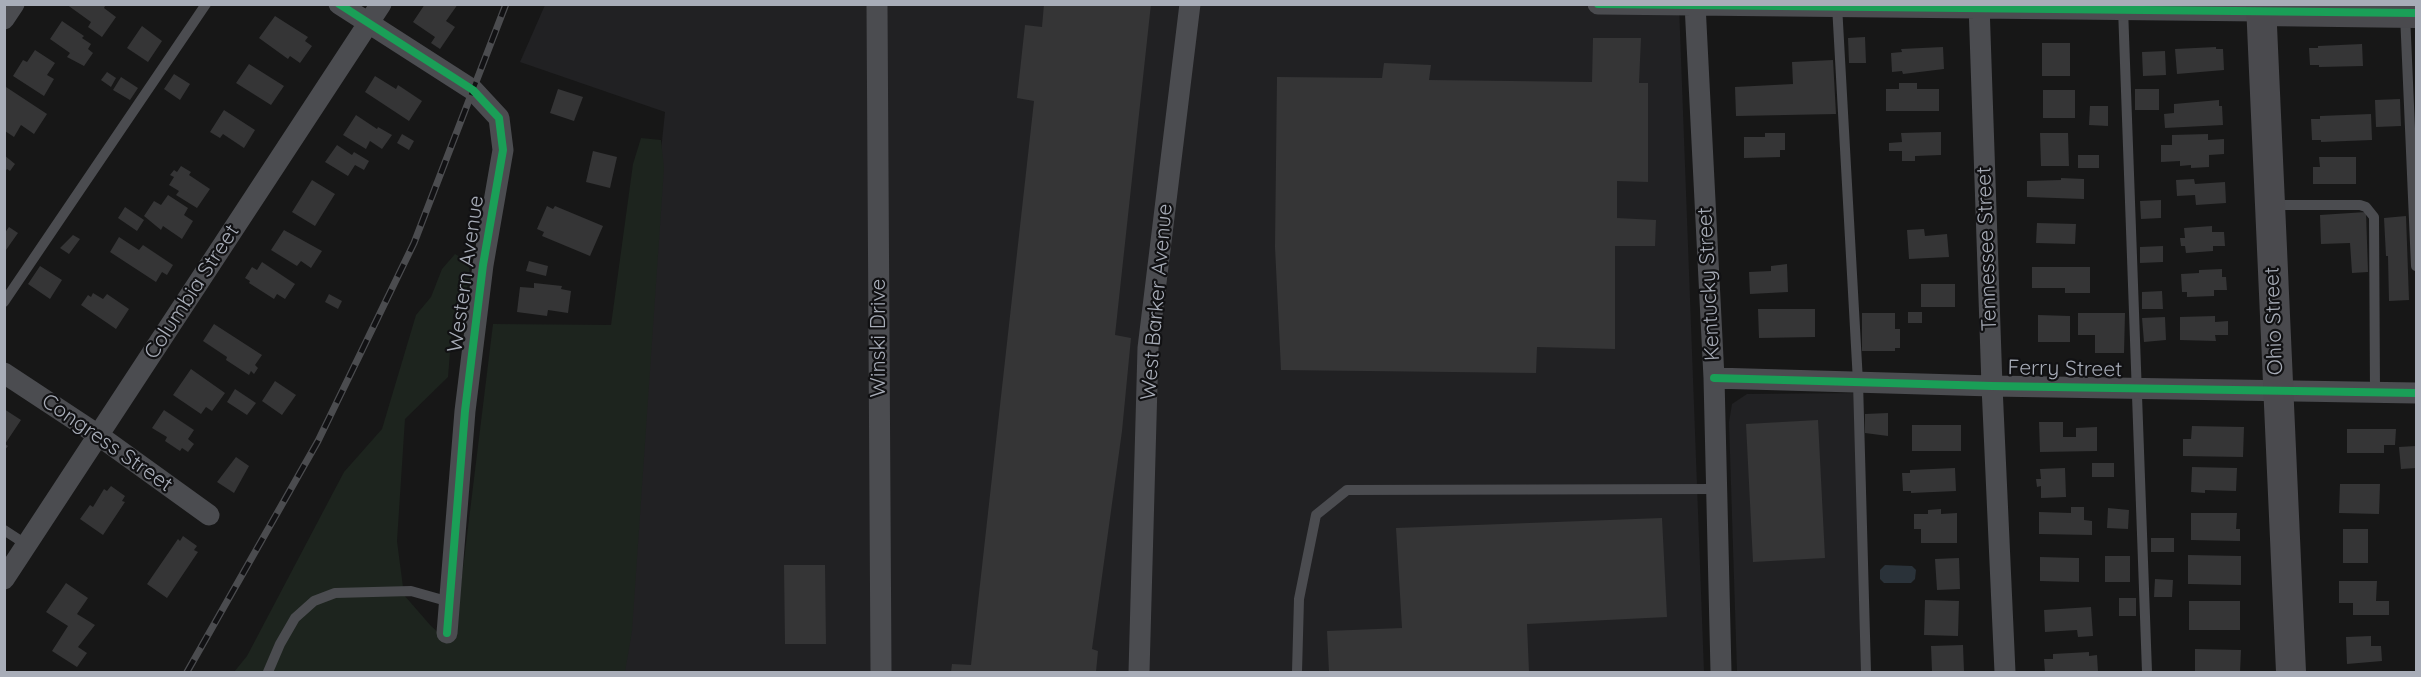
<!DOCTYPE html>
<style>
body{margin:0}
#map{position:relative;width:2421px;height:677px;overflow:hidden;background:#171717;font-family:Quicksand,sans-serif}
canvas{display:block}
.frame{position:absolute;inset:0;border:6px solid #a8adb8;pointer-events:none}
</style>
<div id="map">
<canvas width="2421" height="677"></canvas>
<div class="frame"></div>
</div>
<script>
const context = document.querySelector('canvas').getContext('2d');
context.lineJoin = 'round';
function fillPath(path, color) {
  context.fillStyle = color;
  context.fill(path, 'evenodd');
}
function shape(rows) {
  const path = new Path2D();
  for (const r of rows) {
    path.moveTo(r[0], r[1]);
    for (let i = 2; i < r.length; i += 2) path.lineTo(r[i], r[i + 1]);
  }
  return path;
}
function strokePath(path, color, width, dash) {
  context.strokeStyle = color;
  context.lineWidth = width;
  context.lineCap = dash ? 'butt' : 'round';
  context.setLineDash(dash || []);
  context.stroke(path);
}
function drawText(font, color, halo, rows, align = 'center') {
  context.font = font + ' Quicksand,sans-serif';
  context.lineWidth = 4.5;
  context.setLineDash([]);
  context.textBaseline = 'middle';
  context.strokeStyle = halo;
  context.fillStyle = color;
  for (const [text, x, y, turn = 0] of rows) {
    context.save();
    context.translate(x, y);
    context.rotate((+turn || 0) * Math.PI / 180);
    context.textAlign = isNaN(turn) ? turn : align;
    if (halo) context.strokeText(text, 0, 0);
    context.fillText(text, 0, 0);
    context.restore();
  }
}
fillPath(shape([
 [545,5,1679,5,1704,672,607,672,665,112,520,62],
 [1861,393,1869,672,1737,672,1729,422,1732,404,1747,394]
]), '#212123');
fillPath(shape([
 [641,138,661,140,664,168,632,631,625,672,234,672,247,656,344,472,382,429,416,315,431,297,442,269,455,254,469,262,470,281,453,316,448,377,405,419,397,541,404,595,431,626,448,641,456,625,493,324,611,325,633,164]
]), '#1d241e');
fillPath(shape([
 [1885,565,1912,566,1916,570,1915,579,1911,583,1884,583,1880,579,1880,570]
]), '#2a3239');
fillPath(shape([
 [66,4,103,4,105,6,104,8,116,17,102,37,88,27,91,22],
 [425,4,458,4,446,21,455,27,440,49,431,43,435,37,413,22],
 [1044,4,1151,4,1115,335,1131,338,1122,431,1092,649,1098,651,1096,672,951,672,952,664,971,665,1034,101,1017,98,1025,25,1042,27],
 [275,16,308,37,305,41,312,46,300,63,290,56,288,59,259,38],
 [62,21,84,36,82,38,91,44,88,49,93,53,84,66,67,57,70,53,50,39],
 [142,26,162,41,148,62,127,48],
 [1865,37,1866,63,1849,63,1848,38],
 [1593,38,1641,38,1639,83,1648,83,1648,182,1617,181,1617,218,1656,220,1655,246,1615,246,1615,349,1537,347,1536,373,1281,370,1275,247,1277,77,1382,78,1384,63,1431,65,1429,80,1592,82],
 [2042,43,2070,43,2070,76,2042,76],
 [2362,44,2363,66,2319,67,2319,65,2310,65,2309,48,2318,48,2318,46],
 [1943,47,1944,69,1903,74,1902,71,1892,72,1891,53,1902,52,1901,49],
 [2216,47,2216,49,2223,49,2224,70,2177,74,2175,49],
 [35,50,55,63,47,75,54,79,44,96,13,76,23,60,27,62],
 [2165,51,2166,75,2143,76,2142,52],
 [1833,60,1836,114,1736,116,1735,87,1793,84,1792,62],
 [249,64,284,86,271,105,236,83],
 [107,72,116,78,111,87,101,80],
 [174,74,190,84,180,100,164,89],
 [375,76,396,89,398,85,422,101,409,121,365,92],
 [121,77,138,88,130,100,113,90],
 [1899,83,1917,83,1917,89,1939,89,1939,111,1886,111,1886,89,1899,89],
 [6,87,47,114,34,134,21,125,14,137,5,131],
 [558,89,583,97,574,121,550,113],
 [2135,89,2159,89,2159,110,2135,110],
 [2043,90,2075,90,2075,118,2043,118],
 [2400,99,2401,126,2376,127,2375,100],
 [2219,100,2219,106,2222,106,2223,125,2165,128,2164,114,2174,113,2174,104],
 [2090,106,2108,106,2108,126,2089,125],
 [224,110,255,130,244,148,223,134,220,138,210,132],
 [2371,114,2372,140,2321,142,2321,140,2312,140,2311,119,2320,119,2320,116],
 [356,115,377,129,378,127,392,135,382,149,370,141,366,149,343,135],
 [1941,132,1941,155,1915,156,1915,161,1902,161,1902,151,1889,151,1889,143,1902,142,1901,133],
 [1765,133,1785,133,1785,150,1780,150,1780,157,1744,158,1744,137,1765,137],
 [2040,133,2068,133,2069,166,2041,166],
 [402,134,414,141,409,150,397,143],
 [2208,134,2208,140,2224,139,2224,154,2209,155,2209,167,2191,168,2191,165,2180,166,2180,161,2161,162,2161,145,2172,145,2172,135],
 [337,145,352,155,354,152,369,161,364,170,355,165,348,176,325,162],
 [593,151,617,157,610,188,586,182],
 [4,155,15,164,10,171,7,169,4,173],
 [2078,155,2099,155,2099,168,2078,168],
 [2319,157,2356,157,2356,184,2313,184,2313,167,2320,167],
 [181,166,191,172,189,175,210,189,197,208,176,195,179,191,169,185,174,177,170,175,174,170,177,172],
 [2061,178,2084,179,2084,199,2027,197,2027,181,2061,180],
 [2194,179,2195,184,2225,182,2226,203,2196,205,2195,195,2177,196,2176,180],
 [312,180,335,194,315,226,292,212],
 [168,195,188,208,184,215,193,221,182,239,163,226,161,230,144,216,154,201,161,205],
 [2161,200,2161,218,2141,219,2140,201],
 [547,206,553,209,555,206,603,226,590,256,542,236,544,232,537,229],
 [125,207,144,220,137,231,118,218],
 [2366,212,2368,272,2352,273,2350,243,2321,244,2320,215],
 [2406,216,2409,300,2389,301,2388,256,2386,256,2384,218],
 [2037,223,2076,224,2075,244,2036,243],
 [2212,226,2212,232,2224,232,2225,246,2213,246,2213,251,2186,253,2185,246,2181,246,2180,238,2185,238,2184,228],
 [9,227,18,233,6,250,4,234],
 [1924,229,1925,236,1947,234,1949,257,1909,259,1907,230],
 [284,230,322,251,311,268,301,261,297,266,271,250],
 [73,235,80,239,69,254,60,248],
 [119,237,139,250,143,245,173,265,167,275,162,272,156,282,110,252],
 [2163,246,2163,262,2140,263,2140,247],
 [529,261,548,266,546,276,526,271],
 [262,262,295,284,285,299,277,294,274,299,249,283,250,281,245,278,252,267,257,270],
 [1787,264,1788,292,1750,294,1749,272,1771,271,1771,266],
 [40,266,62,280,50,299,28,284],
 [2032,267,2090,267,2090,293,2065,293,2065,288,2032,288],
 [2222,269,2222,277,2226,277,2227,290,2214,290,2214,296,2187,297,2187,292,2182,292,2181,274,2199,273,2199,270],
 [534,283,562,286,561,289,571,291,568,313,548,310,547,316,517,312,520,287,534,288],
 [1921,284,1955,284,1955,307,1921,307],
 [2162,291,2163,309,2142,309,2142,292],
 [93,293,103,299,107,294,129,309,116,329,81,305,88,295,91,297],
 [329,294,342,301,338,309,325,302],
 [1758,309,1815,309,1815,337,1759,338],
 [1908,312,1922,312,1922,323,1908,323],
 [1862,313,1895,313,1895,329,1900,329,1900,348,1895,348,1895,351,1862,351],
 [2078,313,2125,313,2124,353,2095,353,2095,335,2078,335],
 [2038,315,2070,316,2070,342,2038,342],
 [2215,316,2215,322,2228,321,2228,335,2215,335,2216,341,2180,340,2180,317],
 [2165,317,2166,340,2144,342,2142,318],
 [214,324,262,355,255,365,258,368,254,374,251,371,249,375,226,360,227,357,203,341],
 [191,369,225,393,212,411,206,407,201,414,173,395],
 [275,381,296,395,282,415,262,401],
 [235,389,256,403,247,415,227,402],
 [4,409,21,420,5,444,8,446,4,451],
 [164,410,194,430,188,439,194,444,188,452,182,448,180,451,165,441,167,437,152,428],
 [1888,413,1888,436,1865,433,1865,414],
 [1818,420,1825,558,1753,562,1746,424],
 [2039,422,2063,422,2063,437,2076,437,2076,428,2097,427,2097,451,2040,452],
 [1912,425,1961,425,1961,451,1912,451],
 [2192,426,2244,427,2243,457,2183,456,2183,439,2191,439],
 [2347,429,2396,429,2395,445,2384,445,2384,453,2347,453],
 [2416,446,2416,468,2401,469,2399,447],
 [236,457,249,466,234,493,217,482],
 [2092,463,2114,463,2114,477,2092,477],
 [2192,467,2237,468,2236,491,2205,490,2205,493,2191,492],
 [1955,468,1956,491,1911,493,1911,491,1903,491,1902,473,1910,473,1910,470],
 [2065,468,2066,497,2041,498,2041,486,2037,487,2036,479,2041,479,2040,469],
 [2340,484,2380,484,2379,514,2339,513],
 [111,486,125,496,122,501,125,502,103,535,80,519,90,505,93,507,104,489,107,491],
 [2071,507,2084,507,2084,520,2092,521,2092,535,2039,534,2039,512,2071,513],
 [2108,508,2129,510,2128,529,2107,528],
 [1941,509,1941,514,1957,513,1957,543,1921,543,1921,529,1914,529,1914,514,1928,514,1928,510],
 [2191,513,2237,513,2236,529,2240,529,2240,541,2191,540],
 [1662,518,1667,617,1527,624,1529,672,1329,672,1327,631,1402,628,1396,528],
 [2343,529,2368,529,2368,563,2343,563],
 [183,536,197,546,194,550,198,552,167,598,147,584,178,539,180,541],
 [2151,538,2174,538,2174,552,2151,552],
 [2188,555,2241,556,2241,585,2188,584],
 [2105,556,2130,556,2130,582,2105,582],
 [2040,557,2079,558,2079,582,2040,581],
 [1959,558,1960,589,1937,590,1935,559],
 [784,565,825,565,826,644,785,644],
 [2155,579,2173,580,2172,597,2154,597],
 [2339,581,2377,581,2376,601,2389,601,2389,615,2353,615,2353,603,2339,603],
 [66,583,88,598,77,614,95,625,78,647,87,653,77,667,52,651,68,626,46,612],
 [2119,598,2136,598,2136,616,2119,616],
 [1925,600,1959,601,1958,636,1924,635],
 [2189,601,2240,601,2240,630,2189,630],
 [2091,607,2093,636,2078,637,2077,630,2045,632,2044,610],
 [2371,636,2371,646,2381,646,2382,661,2347,664,2346,637],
 [1963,645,1964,672,1932,672,1931,646],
 [2195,649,2241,650,2240,672,2195,672],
 [2089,652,2089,656,2097,655,2098,672,2045,672,2044,659,2053,659,2053,654]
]), '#353536');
strokePath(shape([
 [1837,5,1858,382,1866,672],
 [2123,8,2147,672],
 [2405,14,2416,266],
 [2273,205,2360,205,2366,207,2374,217,2375,392],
 [4,302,206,4],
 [4,530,27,545],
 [268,672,280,644,295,618,314,601,335,593,411,591,450,602],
 [1297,672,1299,599,1316,515,1347,490,1717,489]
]), '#4b4c50', 10);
strokePath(shape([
 [339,4,473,90,499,118,503,150,483,265,465,411,447,633],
 [877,4,881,672],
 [1598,4,2261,11],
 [1695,4,1714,378,1721,672],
 [1979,4,1992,386,2005,672],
 [4,19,14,4],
 [4,373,98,435,209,515],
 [1714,378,1992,386,2416,393],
 [4,579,381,4],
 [1139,672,1148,348,1190,4]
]), '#4b4c50', 21);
strokePath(shape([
 [2261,4,2291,672],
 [2261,11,2416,13]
]), '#4a4a4e', 30);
const rail = shape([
 [187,672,318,441,414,243,506,4]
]);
strokePath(rail, '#4b4c4f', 7);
strokePath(rail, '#111113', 4.5, [14]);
strokePath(shape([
 [339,4,473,90,499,118,503,150,483,265,465,411,447,633],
 [1598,4,2416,13],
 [1714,378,1992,386,2416,393]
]), '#1a9f57', 8);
drawText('21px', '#a8adb8', '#111113', [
 ["Tennessee Street",1987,249,-92],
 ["Western Avenue",466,274,-82],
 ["Kentucky Street",1709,284,-93],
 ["Columbia Street",192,292,-57],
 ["West Barker Avenue",1157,302,-85],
 ["Ohio Street",2274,321,-92],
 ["Winski Drive",879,338,-90],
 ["Ferry Street",2065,369,1],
 ["Congress Street",107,443,35]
]);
</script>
